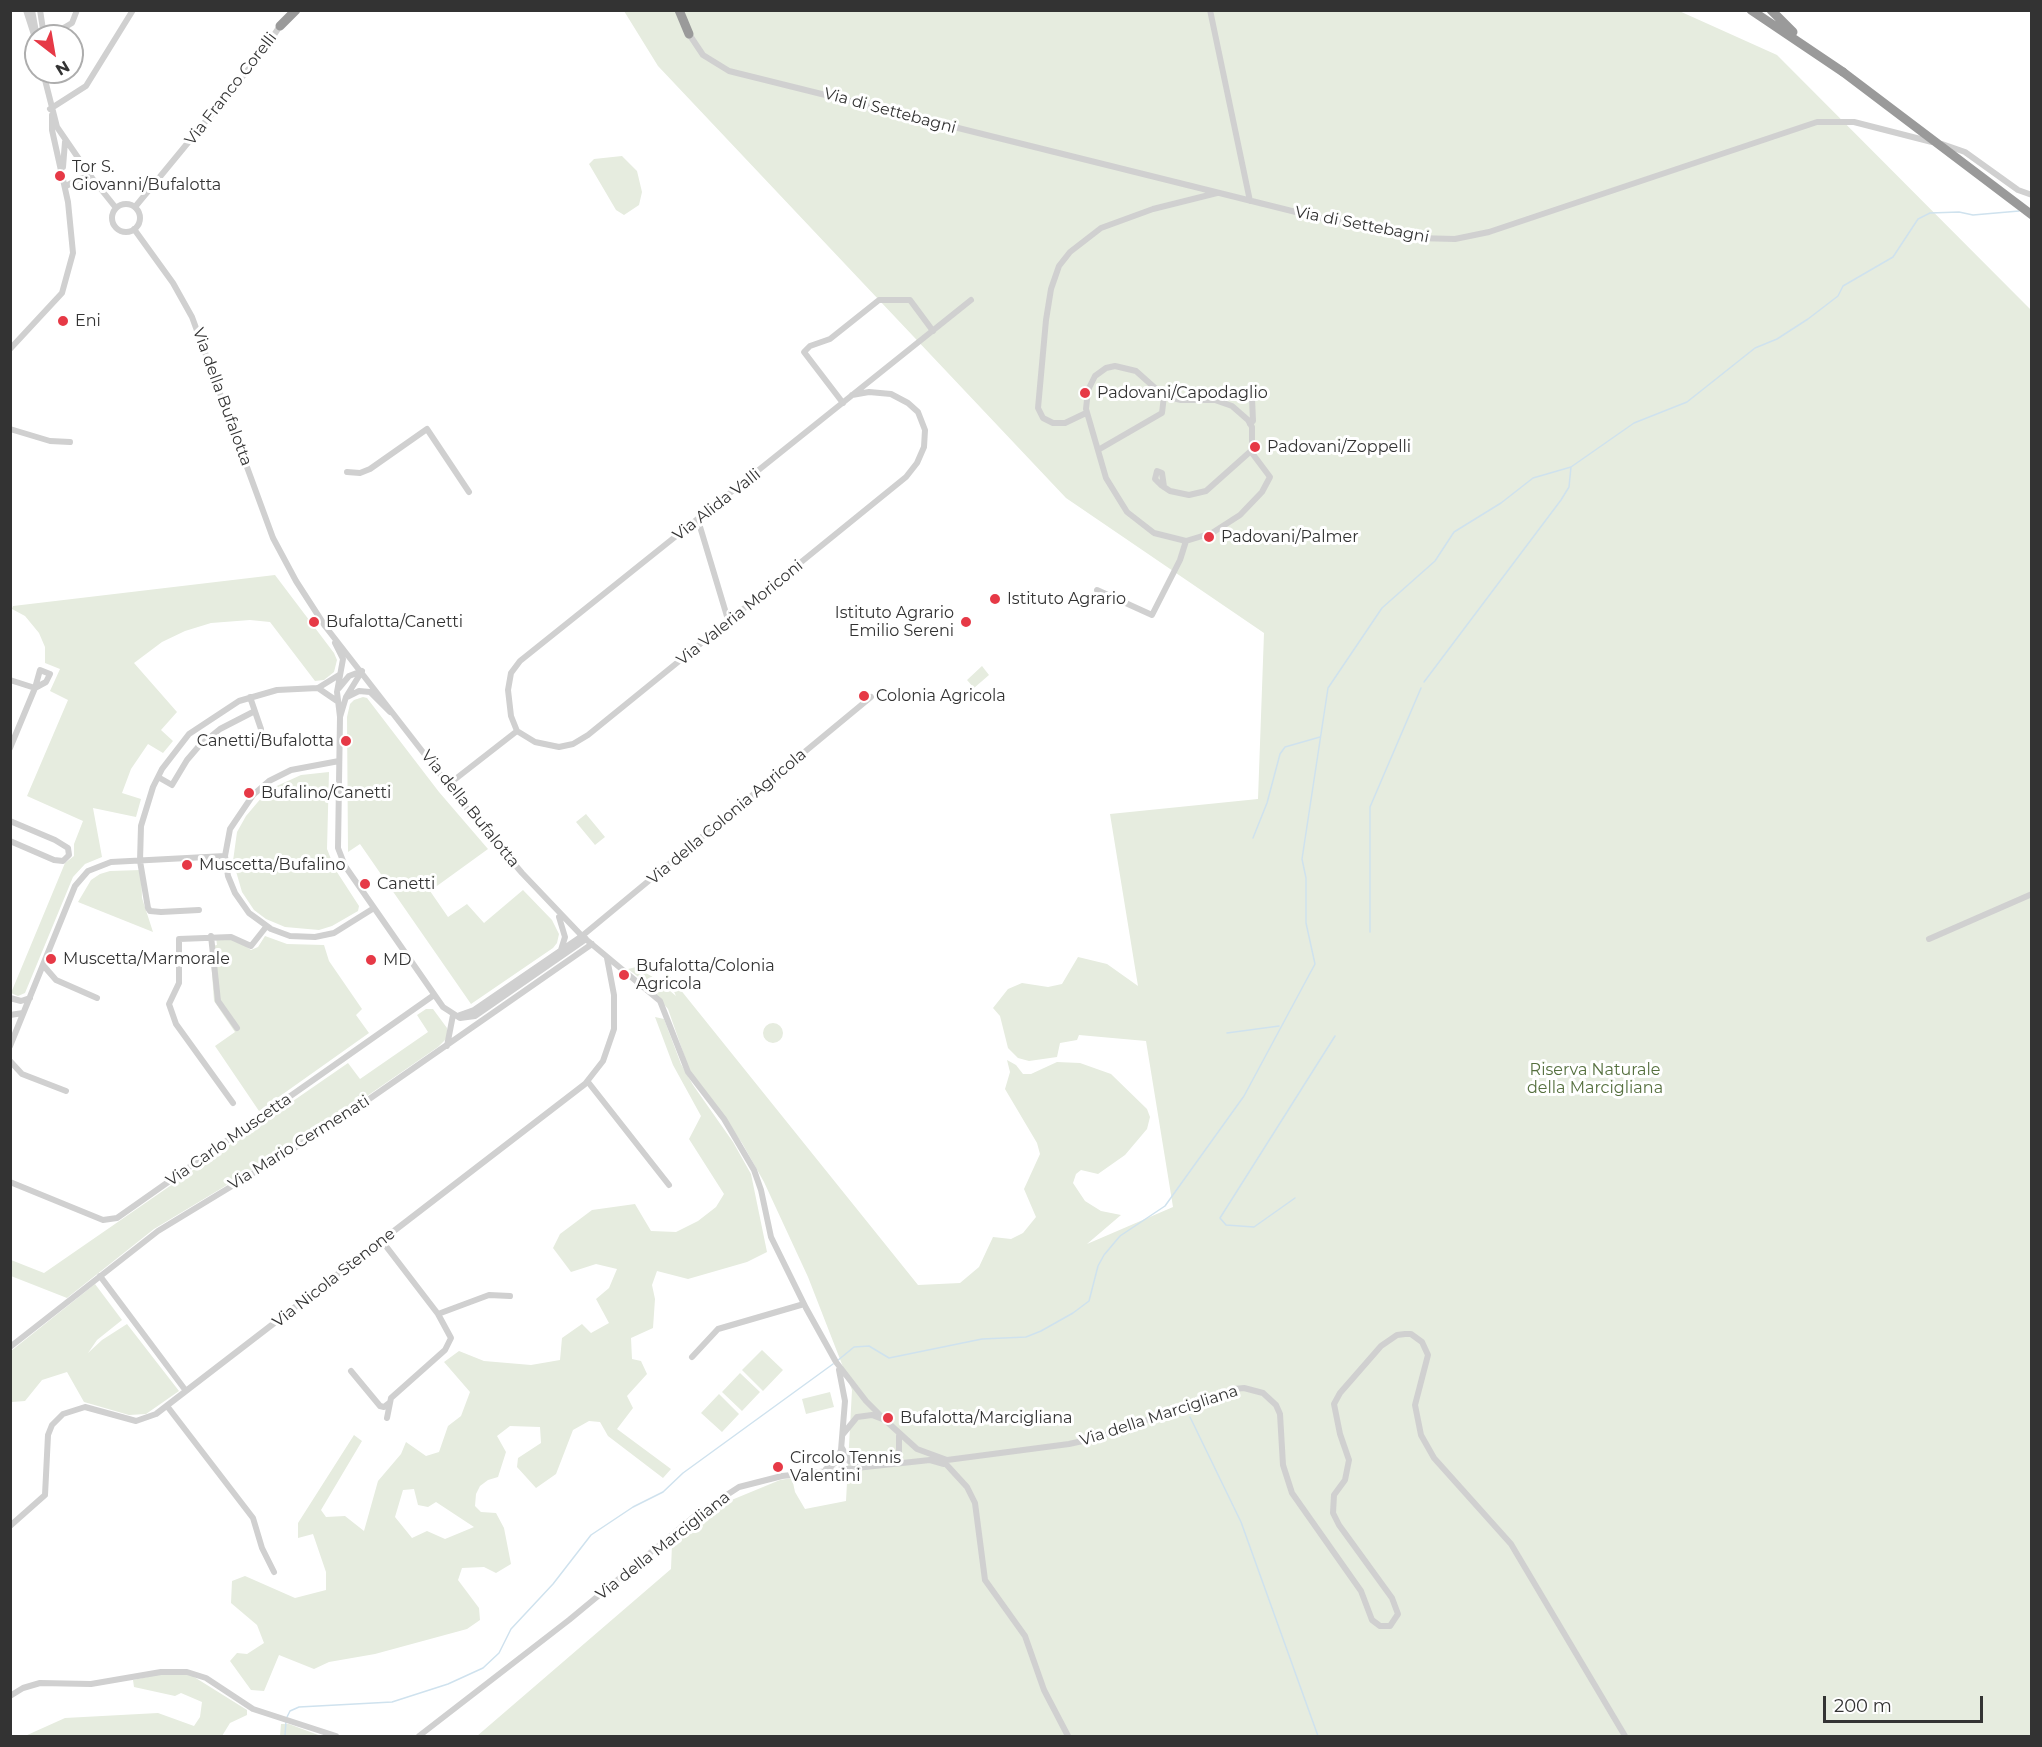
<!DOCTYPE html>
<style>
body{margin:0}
#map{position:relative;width:2042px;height:1747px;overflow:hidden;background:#fff;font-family:Montserrat,sans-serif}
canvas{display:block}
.frame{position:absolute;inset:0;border:12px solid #333;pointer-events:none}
.north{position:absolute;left:24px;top:24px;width:60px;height:60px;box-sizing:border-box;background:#fff;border:2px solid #adadad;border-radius:50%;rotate:149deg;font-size:16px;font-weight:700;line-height:24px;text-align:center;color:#333}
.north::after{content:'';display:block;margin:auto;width:21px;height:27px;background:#e63946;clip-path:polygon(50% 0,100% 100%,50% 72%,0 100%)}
.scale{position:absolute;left:1823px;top:1696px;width:160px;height:27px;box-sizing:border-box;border:3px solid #333;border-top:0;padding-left:8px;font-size:18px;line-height:21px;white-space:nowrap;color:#333;-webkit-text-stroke:4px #fff;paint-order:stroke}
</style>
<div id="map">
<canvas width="2042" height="1747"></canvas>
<div class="frame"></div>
<div class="north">N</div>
<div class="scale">200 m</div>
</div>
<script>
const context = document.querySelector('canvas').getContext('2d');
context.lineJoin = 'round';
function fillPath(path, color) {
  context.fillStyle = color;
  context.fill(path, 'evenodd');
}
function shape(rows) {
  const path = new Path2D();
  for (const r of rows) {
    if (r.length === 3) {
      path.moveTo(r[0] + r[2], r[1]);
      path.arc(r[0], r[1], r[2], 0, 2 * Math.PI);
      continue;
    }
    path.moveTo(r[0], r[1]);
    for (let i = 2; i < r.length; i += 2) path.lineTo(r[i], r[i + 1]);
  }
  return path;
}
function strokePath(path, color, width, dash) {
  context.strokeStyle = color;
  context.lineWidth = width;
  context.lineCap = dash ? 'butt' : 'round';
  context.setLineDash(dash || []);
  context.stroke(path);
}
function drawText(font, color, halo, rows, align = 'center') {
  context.font = font + ' Montserrat,sans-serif';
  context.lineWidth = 6;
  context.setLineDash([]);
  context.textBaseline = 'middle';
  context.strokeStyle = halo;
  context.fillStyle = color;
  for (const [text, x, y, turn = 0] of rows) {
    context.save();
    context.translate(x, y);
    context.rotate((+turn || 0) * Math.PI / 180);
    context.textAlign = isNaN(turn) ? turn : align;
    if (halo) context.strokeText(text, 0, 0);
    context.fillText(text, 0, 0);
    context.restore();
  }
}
fillPath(shape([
 [1677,10,1777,55,2031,310,2031,1736,477,1736,671,1569,672,1544,687,1527,717,1506,780,1480,792,1478,795,1492,805,1509,846,1501,852,1390,808,1277,764,1182,742,1143,690,1072,668,1009,646,983,628,969,636,967,656,979,676,996,663,968,918,1285,960,1283,979,1267,993,1237,1011,1239,1023,1233,1036,1217,1024,1189,1040,1154,1037,1143,1005,1089,1010,1072,1007,1060,1016,1065,1023,1074,1031,1074,1057,1062,1080,1063,1111,1074,1147,1109,1150,1117,1147,1129,1125,1155,1098,1174,1081,1170,1076,1174,1073,1183,1085,1201,1101,1211,1121,1215,1087,1244,1173,1207,1146,1041,1079,1035,1077,1040,1060,1043,1057,1057,1029,1061,1018,1058,1008,1048,1000,1016,993,1008,1008,989,1022,983,1048,987,1062,984,1078,957,1107,964,1138,986,1110,814,1258,799,1264,633,1066,498,658,66,624,11],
 [622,156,637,171,642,192,639,205,624,215,616,210,589,164,594,159],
 [275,575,334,653,337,660,334,672,324,680,315,681,270,622,250,620,211,623,185,631,162,642,134,663,177,712,161,730,173,741,163,753,148,744,131,769,122,793,141,799,136,817,93,808,102,857,85,864,73,877,25,993,18,996,11,993,65,863,74,856,74,844,83,821,27,796,68,700,50,691,60,669,45,663,45,647,39,633,25,616,12,609,13,606],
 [982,666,989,675,974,688,967,680],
 [363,697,367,698,439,792,488,849,430,891,448,917,467,904,484,923,523,890,552,920,559,934,557,943,553,948,471,1004,360,844,348,852,347,717,350,704,354,700],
 [329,772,327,849,335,869,359,906,358,911,332,926,319,930,285,927,266,919,254,910,242,892,233,861,237,832,246,816,268,790,301,775],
 [586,814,605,837,595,845,576,822],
 [141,870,142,898,153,932,78,902,91,880,100,874,110,871],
 [265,936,287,944,324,945,329,961,362,1009,356,1015,369,1033,259,1111,215,1046,235,1032,214,1001,210,946,217,945,216,937,233,937,251,950,258,947],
 [426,1009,433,1009,447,1028,447,1038,438,1047,315,1132,154,1229,67,1298,11,1276,11,1260,44,1273,348,1063,360,1079,428,1032,417,1015],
 [655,1017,664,1019,681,1064,693,1085,733,1142,751,1174,767,1252,747,1262,688,1279,657,1271,652,1285,655,1299,653,1328,631,1338,632,1359,641,1361,647,1374,627,1396,633,1408,617,1429,671,1469,663,1478,608,1436,600,1422,589,1421,573,1430,556,1474,536,1488,517,1467,518,1458,541,1443,540,1427,510,1426,497,1436,506,1452,498,1477,488,1480,480,1486,476,1494,475,1506,481,1512,496,1513,504,1528,511,1564,496,1573,484,1567,462,1568,458,1580,479,1608,480,1620,467,1629,375,1654,329,1662,314,1669,279,1655,264,1691,251,1690,230,1661,237,1653,247,1654,264,1643,257,1625,231,1603,232,1581,245,1576,295,1598,326,1590,326,1572,313,1534,298,1538,298,1523,354,1435,362,1441,321,1510,326,1517,345,1516,364,1531,378,1481,401,1454,406,1442,426,1456,439,1452,448,1426,461,1416,470,1392,444,1362,459,1351,484,1361,531,1365,560,1360,562,1338,582,1324,591,1333,609,1323,596,1299,609,1288,617,1269,596,1264,571,1272,553,1248,560,1234,592,1210,635,1204,651,1231,676,1232,698,1221,716,1207,724,1194,689,1139,701,1116,673,1065],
 [414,1489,418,1505,428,1507,436,1502,474,1527,445,1539,427,1531,412,1538,395,1517,403,1490],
 [773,1033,10],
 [95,1284,122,1320,97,1340,88,1353,102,1340,127,1324,179,1391,146,1414,129,1415,84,1402,67,1372,42,1380,25,1401,12,1402,11,1351],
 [762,1350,783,1370,763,1391,742,1370],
 [740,1373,760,1392,742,1411,722,1392],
 [830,1392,834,1407,806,1414,802,1399],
 [719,1394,739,1414,722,1432,701,1413],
 [161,1674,191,1675,247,1710,247,1715,230,1723,222,1736,25,1736,65,1718,158,1713,194,1726,200,1717,202,1702,181,1693,175,1696,134,1687,133,1680],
 [281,1724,289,1724,321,1736,280,1736]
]), '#e6ecdf');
strokePath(shape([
 [1424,682,1561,500,1569,487,1571,467],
 [1253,838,1267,803,1280,754,1285,747,1320,737],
 [1370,932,1370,807,1421,688],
 [1227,1033,1279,1026],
 [1295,1198,1254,1227,1226,1225,1220,1218,1335,1036],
 [837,1361,854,1347,869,1346,889,1358,982,1339,1026,1337,1041,1331,1073,1313,1089,1301,1098,1266,1104,1255,1120,1236,1165,1206,1244,1096,1315,964,1306,923,1306,878,1302,859,1328,688,1382,608,1435,561,1454,532,1501,503,1533,478,1571,467,1634,423,1687,402,1755,348,1777,339,1808,319,1838,296,1843,286,1893,257,1918,219,1930,213,1959,212,1973,215,2019,211],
 [1190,1417,1241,1522,1318,1736],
 [287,1717,290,1711,299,1707,392,1702,448,1684,483,1668,499,1653,511,1629,553,1584,591,1535,633,1507,663,1492,683,1473,833,1364],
 [285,1736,286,1721]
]), '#cfe2ee', 1.5);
strokePath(shape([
 [26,10,36,41],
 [32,10,36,32],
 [40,10,44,36],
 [1210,10,1250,201],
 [689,34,703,55,729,71,1316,217,1416,238,1455,239,1489,232,1817,122,1854,122,1932,142],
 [50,36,72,23,77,10],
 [43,72,57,127,92,178,116,208],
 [50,109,86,86,133,10],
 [1942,144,1965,152,2018,190,2032,195],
 [63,167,65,142],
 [66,186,81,178,92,178],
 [126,218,14],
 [135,207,261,54,280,26],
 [134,229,173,283,192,317,273,538,296,581,325,626,464,805,522,873,582,936,660,1001,688,1072,724,1119,754,1170,761,1190,771,1237,806,1308,836,1362,866,1401,885,1420],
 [10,349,62,293,73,253,68,202,52,130,52,115],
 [1115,366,1136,371,1164,396,1181,400,1215,400,1232,406,1248,420,1252,427,1252,453,1270,477,1262,492,1240,515,1212,533,1186,541,1154,533,1127,512,1106,478,1086,409,1088,390,1095,376,1106,368,1115,366],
 [843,403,804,352,810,346,830,339,879,300,910,300,933,331],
 [1086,413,1065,423,1053,423,1043,418,1038,408,1046,320,1051,289,1059,266,1070,252,1101,228,1153,209,1217,193],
 [1250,424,1253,421,1252,398],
 [10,429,50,441,70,442],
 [1098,450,1162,413,1164,396],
 [347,472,360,473,370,469,427,429,469,492],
 [1164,487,1162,473,1157,471,1155,479,1161,485,1170,491,1189,495,1206,491,1252,450],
 [698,520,729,623],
 [1097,590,1152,615,1180,560,1186,541],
 [335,643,343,659,337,692,340,717],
 [362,671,346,697,340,717,338,848,345,866,443,1007,460,1018,475,1016,586,939],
 [10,680,35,688,46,682,50,674,40,670,35,688,10,748],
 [318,688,337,701],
 [339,688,349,676,362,671],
 [250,697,261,729],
 [347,697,359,691,370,692,390,712],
 [517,731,511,716,508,690,511,673,520,661,971,300],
 [339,761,291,770,269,781,253,795,230,829,225,856,228,876,235,893,249,913,271,929,290,936,315,937,334,933,374,908],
 [158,777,172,785,187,760,199,746,220,729,253,712],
 [449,784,517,731,535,742,559,747,573,744,588,735,906,477,917,463,924,447,925,430,918,412,908,403,891,394,869,392,852,395],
 [10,821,55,840,68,848,69,855,63,861,54,860,10,841],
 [199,910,161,912,150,911,148,908,140,861,141,826,153,787,162,769,189,734,239,701,277,690,318,688,339,675],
 [559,917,565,937,561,950],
 [211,936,218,1001,237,1028],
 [1929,939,2032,894],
 [43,965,56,980,97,998],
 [10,998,21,1001,30,998],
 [10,1015,23,1013],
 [460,1015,474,1010,582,936,871,697],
 [10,1046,75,886,88,871,111,862,225,856],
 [447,1046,453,1015],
 [10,1061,22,1074,66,1091],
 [588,1082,669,1185],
 [233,1103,176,1024,169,1004,179,983,179,939,231,937,251,946,266,927],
 [10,1182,103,1220,117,1218,434,995],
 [382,1241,438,1314,451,1338,445,1350,391,1398,387,1418],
 [100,1276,186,1391],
 [438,1314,489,1295,510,1296],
 [10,1347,158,1231,329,1127,592,944],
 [692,1357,718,1329,804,1304],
 [351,1371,380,1406,384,1407,389,1403],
 [167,1406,253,1518,262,1548,274,1572],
 [843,1434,857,1417,872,1415,885,1420,917,1449,947,1460],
 [842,1448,849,1461,862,1466],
 [945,1463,967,1487,975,1503,985,1580,1025,1636,1044,1690,1068,1736],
 [887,1464,899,1452,899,1436],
 [826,1469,835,1463,841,1450,845,1401,839,1370],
 [10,1526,45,1495,48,1435,52,1425,63,1414,85,1407,136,1421,156,1414,585,1084,603,1061,614,1029,614,995,607,958],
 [10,1696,23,1688,40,1683,91,1684,161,1672,187,1672,206,1678,253,1709,336,1736],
 [419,1736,569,1620,696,1515,739,1487,782,1476,930,1460,944,1464,947,1460,1069,1444,1096,1438,1234,1389,1244,1388,1263,1393,1276,1405,1280,1414,1283,1465,1292,1493,1361,1591,1372,1620,1380,1626,1390,1626,1398,1614,1392,1598,1339,1525,1333,1513,1334,1495,1345,1480,1349,1460,1340,1434,1334,1404,1340,1393,1381,1346,1397,1335,1405,1334,1411,1334,1422,1342,1428,1355,1415,1405,1421,1435,1434,1458,1511,1544,1625,1736]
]), '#d0d0d0', 6);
strokePath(shape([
 [679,10,689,34],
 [1751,10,1843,72],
 [1771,10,1793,32],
 [280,26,296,10]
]), '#9a9a9a', 9);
strokePath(shape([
 [1843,72,2032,215]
]), '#9a9a9a', 9);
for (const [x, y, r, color] of [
 [60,176,6,"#e63946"],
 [63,321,6,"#e63946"],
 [1085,393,6,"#e63946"],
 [1255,447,6,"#e63946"],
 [1209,537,6,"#e63946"],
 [995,599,6,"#e63946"],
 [314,622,6,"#e63946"],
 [966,622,6,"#e63946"],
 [864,696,6,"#e63946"],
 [346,741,6,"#e63946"],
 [249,793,6,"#e63946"],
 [187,865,6,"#e63946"],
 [365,884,6,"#e63946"],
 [51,959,6,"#e63946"],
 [371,960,6,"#e63946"],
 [624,975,6,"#e63946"],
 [888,1418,6,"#e63946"],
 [778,1467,6,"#e63946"]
]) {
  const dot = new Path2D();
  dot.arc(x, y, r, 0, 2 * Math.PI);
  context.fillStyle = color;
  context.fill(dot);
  strokePath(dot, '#fff', 2);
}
drawText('16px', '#333', '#fff', [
 ["Via Franco Corelli",231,89,-52],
 ["Via di Settebagni",890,111,15],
 ["Via di Settebagni",1362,225,11],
 ["Via della Bufalotta",222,397,70],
 ["Via Alida Valli",717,505,-38],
 ["Via Valeria Moriconi",740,613,-39],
 ["Via della Bufalotta",470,809,51],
 ["Via della Colonia Agricola",727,817,-40],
 ["Via Carlo Muscetta",229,1140,-35],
 ["Via Mario Cermenati",299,1143,-32],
 ["Via Nicola Stenone",334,1278,-38],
 ["Via della Marcigliana",1159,1416,-18],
 ["Via della Marcigliana",663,1546,-38]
]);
drawText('16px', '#333', '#fff', [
 ["Tor S.",72,167],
 ["Giovanni/Bufalotta",72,185],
 ["Eni",75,321],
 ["Padovani/Capodaglio",1097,393],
 ["Padovani/Zoppelli",1267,447],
 ["Padovani/Palmer",1221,537],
 ["Istituto Agrario",1007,599],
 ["Istituto Agrario",954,613,"right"],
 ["Emilio Sereni",954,631,"right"],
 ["Bufalotta/Canetti",326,622],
 ["Colonia Agricola",876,696],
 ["Canetti/Bufalotta",334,741,"right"],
 ["Bufalino/Canetti",261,793],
 ["Muscetta/Bufalino",199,865],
 ["Canetti",377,884],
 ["Muscetta/Marmorale",63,959],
 ["MD",383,960],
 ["Bufalotta/Colonia",636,966],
 ["Agricola",636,984],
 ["Bufalotta/Marcigliana",900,1418],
 ["Circolo Tennis",790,1458],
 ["Valentini",790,1476]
], 'left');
drawText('16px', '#56703f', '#fff', [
 ["Riserva Naturale",1595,1070],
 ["della Marcigliana",1595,1088]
]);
</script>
